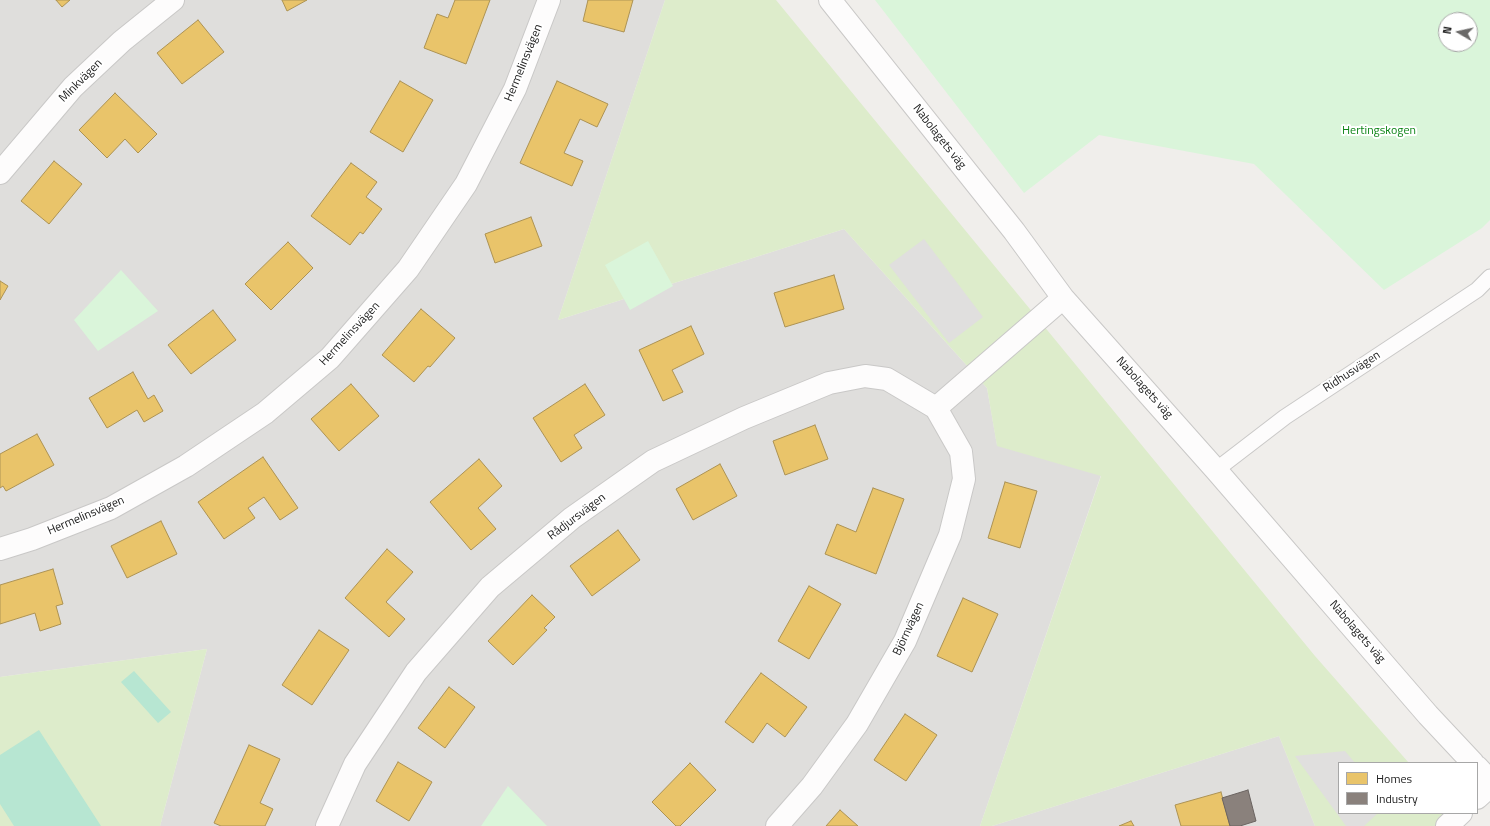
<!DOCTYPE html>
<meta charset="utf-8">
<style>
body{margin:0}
#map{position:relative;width:1490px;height:826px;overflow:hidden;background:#f0eeeb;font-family:"Titillium Web",sans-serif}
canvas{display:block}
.legend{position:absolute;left:1338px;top:762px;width:140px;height:52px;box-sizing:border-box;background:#fff;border:1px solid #a7a7a7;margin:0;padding:5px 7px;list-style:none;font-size:12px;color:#222}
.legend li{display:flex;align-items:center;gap:8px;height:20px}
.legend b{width:20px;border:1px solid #a7a7a7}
.north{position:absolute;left:1438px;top:12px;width:40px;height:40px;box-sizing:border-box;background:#fff;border:1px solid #a7a7a7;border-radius:50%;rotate:279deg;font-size:11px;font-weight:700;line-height:16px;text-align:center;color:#222}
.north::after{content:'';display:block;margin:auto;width:14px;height:18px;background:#6a6968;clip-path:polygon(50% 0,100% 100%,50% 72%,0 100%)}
</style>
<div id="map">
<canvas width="1490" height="826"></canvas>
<ul class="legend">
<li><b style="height:11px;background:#e9c46a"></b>Homes</li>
<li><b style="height:11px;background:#8a817c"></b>Industry</li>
</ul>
<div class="north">N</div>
</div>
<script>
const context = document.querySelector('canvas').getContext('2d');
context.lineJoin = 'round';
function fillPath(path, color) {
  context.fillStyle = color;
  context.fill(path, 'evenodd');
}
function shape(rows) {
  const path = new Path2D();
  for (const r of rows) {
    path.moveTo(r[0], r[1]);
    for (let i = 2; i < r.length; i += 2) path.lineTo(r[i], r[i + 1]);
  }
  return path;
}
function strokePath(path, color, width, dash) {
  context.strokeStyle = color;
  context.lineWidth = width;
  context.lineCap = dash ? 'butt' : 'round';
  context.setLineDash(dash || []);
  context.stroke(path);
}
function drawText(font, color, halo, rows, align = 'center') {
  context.font = font + ' "Titillium Web",sans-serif';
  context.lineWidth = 4;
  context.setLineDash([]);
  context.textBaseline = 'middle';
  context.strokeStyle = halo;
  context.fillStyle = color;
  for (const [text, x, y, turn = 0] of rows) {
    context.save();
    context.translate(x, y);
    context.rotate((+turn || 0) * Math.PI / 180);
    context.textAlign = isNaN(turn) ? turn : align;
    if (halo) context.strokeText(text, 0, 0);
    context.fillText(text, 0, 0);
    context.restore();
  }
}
fillPath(shape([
 [0,0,665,0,558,320,844,229,987,388,997,445,1101,475,980,826,160,826,207,649,0,677],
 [1279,736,1315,826,992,826]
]), '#dfdedc');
fillPath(shape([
 [665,0,776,0,1315,656,1409,763,1339,763,1339,813,1453,813,1464,826,1315,826,1279,736,992,826,980,826,1101,476,997,446,987,388,844,229,558,320],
 [207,649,160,826,0,826,0,677]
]), '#ddeccb');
fillPath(shape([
 [875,0,1490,0,1490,220,1482,228,1384,290,1254,164,1099,135,1024,193],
 [1446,20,1470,20,1470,44,1446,44],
 [648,241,673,286,630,310,605,265],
 [121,270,158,311,98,351,74,320],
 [508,786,547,826,481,826]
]), '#daf5da');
fillPath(shape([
 [134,671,171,712,158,723,121,682],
 [39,730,101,826,14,826,0,804,0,755]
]), '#b7e6d2');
fillPath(shape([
 [924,239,983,317,949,343,889,265],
 [1345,751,1355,763,1339,763,1339,813,1378,813,1364,826,1346,826,1295,756]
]), '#e0dfde');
const homes = shape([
 [56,0,70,0,62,7,56,0],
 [282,0,307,0,287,11,282,0],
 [455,0,490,0,466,64,424,48,437,14,448,18,455,0],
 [588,0,633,0,624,32,583,21,588,0],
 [198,20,224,52,182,84,157,53,198,20],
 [400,81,433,100,403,152,370,132,400,81],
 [557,81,608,104,597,127,580,119,564,153,583,161,572,186,520,163,557,81],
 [115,93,157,134,138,153,125,139,107,158,79,130,115,93],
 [54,161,82,184,49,224,21,201,54,161],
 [351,163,377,182,366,197,382,209,363,234,360,232,350,245,311,216,351,163],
 [531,217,542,246,495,263,485,234,531,217],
 [288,242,313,268,271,310,245,284,288,242],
 [834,275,844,309,785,327,774,293,834,275],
 [0,281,8,286,0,300,0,281],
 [421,309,455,338,430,367,428,366,414,382,382,355,421,309],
 [213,310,236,340,191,374,168,345,213,310],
 [691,326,704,354,672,370,683,392,663,401,639,350,691,326],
 [133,372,148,399,154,395,163,411,144,422,137,410,107,428,89,398,133,372],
 [351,384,379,416,339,451,311,419,351,384],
 [585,384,605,415,574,435,582,448,561,462,533,418,585,384],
 [815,425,828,459,785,475,773,441,815,425],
 [37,434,54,465,6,491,3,486,0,488,0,454,37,434],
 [263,457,298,508,280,520,264,497,248,508,255,518,224,539,198,502,263,457],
 [479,459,502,486,478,508,496,529,471,550,430,502,479,459],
 [720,464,737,496,693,520,676,489,720,464],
 [1005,482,1037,491,1020,548,988,538,1005,482],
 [873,488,904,499,876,574,825,554,837,524,856,532,873,488],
 [161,521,177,554,127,578,111,546,161,521],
 [618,530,640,560,592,596,570,566,618,530],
 [387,549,413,572,386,602,405,619,389,637,345,598,387,549],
 [53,569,63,604,56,606,61,624,40,631,35,613,0,624,0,585,53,569],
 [809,586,841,604,809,659,778,641,809,586],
 [532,595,555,617,544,628,547,630,513,665,488,641,532,595],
 [963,598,998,614,972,672,937,656,963,598],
 [319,630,349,650,312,705,282,685,319,630],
 [761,673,807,707,785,737,767,723,753,743,725,722,761,673],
 [449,687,475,707,445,748,418,728,449,687],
 [905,714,937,735,906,781,874,760,905,714],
 [249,745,280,759,260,803,273,809,265,826,221,826,214,823,249,745],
 [398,762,432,782,409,821,376,801,398,762],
 [690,763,716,790,680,826,676,826,652,802,690,763],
 [1221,792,1230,826,1181,826,1175,805,1221,792],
 [840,810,858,826,826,826,840,810],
 [1131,821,1134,826,1119,826,1131,821]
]);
fillPath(homes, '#e9c46a');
strokePath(homes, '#ad9354', 1);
const industry = shape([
 [1248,790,1256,821,1240,826,1230,826,1222,798,1248,790]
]);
fillPath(industry, '#8a817c');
strokePath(industry, '#6b6461', 1);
const lane = shape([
 [1216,470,1285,417,1477,290,1490,277]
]);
const street = shape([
 [830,0,1014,231,1063,298,1216,470,1428,715,1473,763],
 [0,173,73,87,122,41,173,0],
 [936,408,1063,298],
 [0,549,32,539,111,508,186,466,265,413,330,358,408,269,466,184,515,89,549,0],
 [1477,767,1490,781],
 [1477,798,1490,786],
 [327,826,355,764,416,672,490,587,572,518,653,461,744,418,829,383,865,376,887,379,936,408,961,452,964,479,950,535,905,641,857,724,812,786,777,826],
 [1447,826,1461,813]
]);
strokePath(lane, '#c9c8c7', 17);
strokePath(street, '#c9c8c7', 24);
strokePath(lane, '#fdfcfc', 15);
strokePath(street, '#fdfcfc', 22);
drawText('12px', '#222', '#fff', [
 ["Hermelinsvägen",524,63,-68],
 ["Minkvägen",81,81,-45],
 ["Nabolagets väg",939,137,52],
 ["Hermelinsvägen",350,334,-47],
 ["Ridhusvägen",1352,372,-33],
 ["Nabolagets väg",1144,388,48],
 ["Hermelinsvägen",86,516,-23],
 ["Rådjursvägen",577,517,-37],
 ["Björnvägen",909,629,-65],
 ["Nabolagets väg",1357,632,49]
]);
drawText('12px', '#0c8416', '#fff', [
 ["Hertingskogen",1379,131]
]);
</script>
